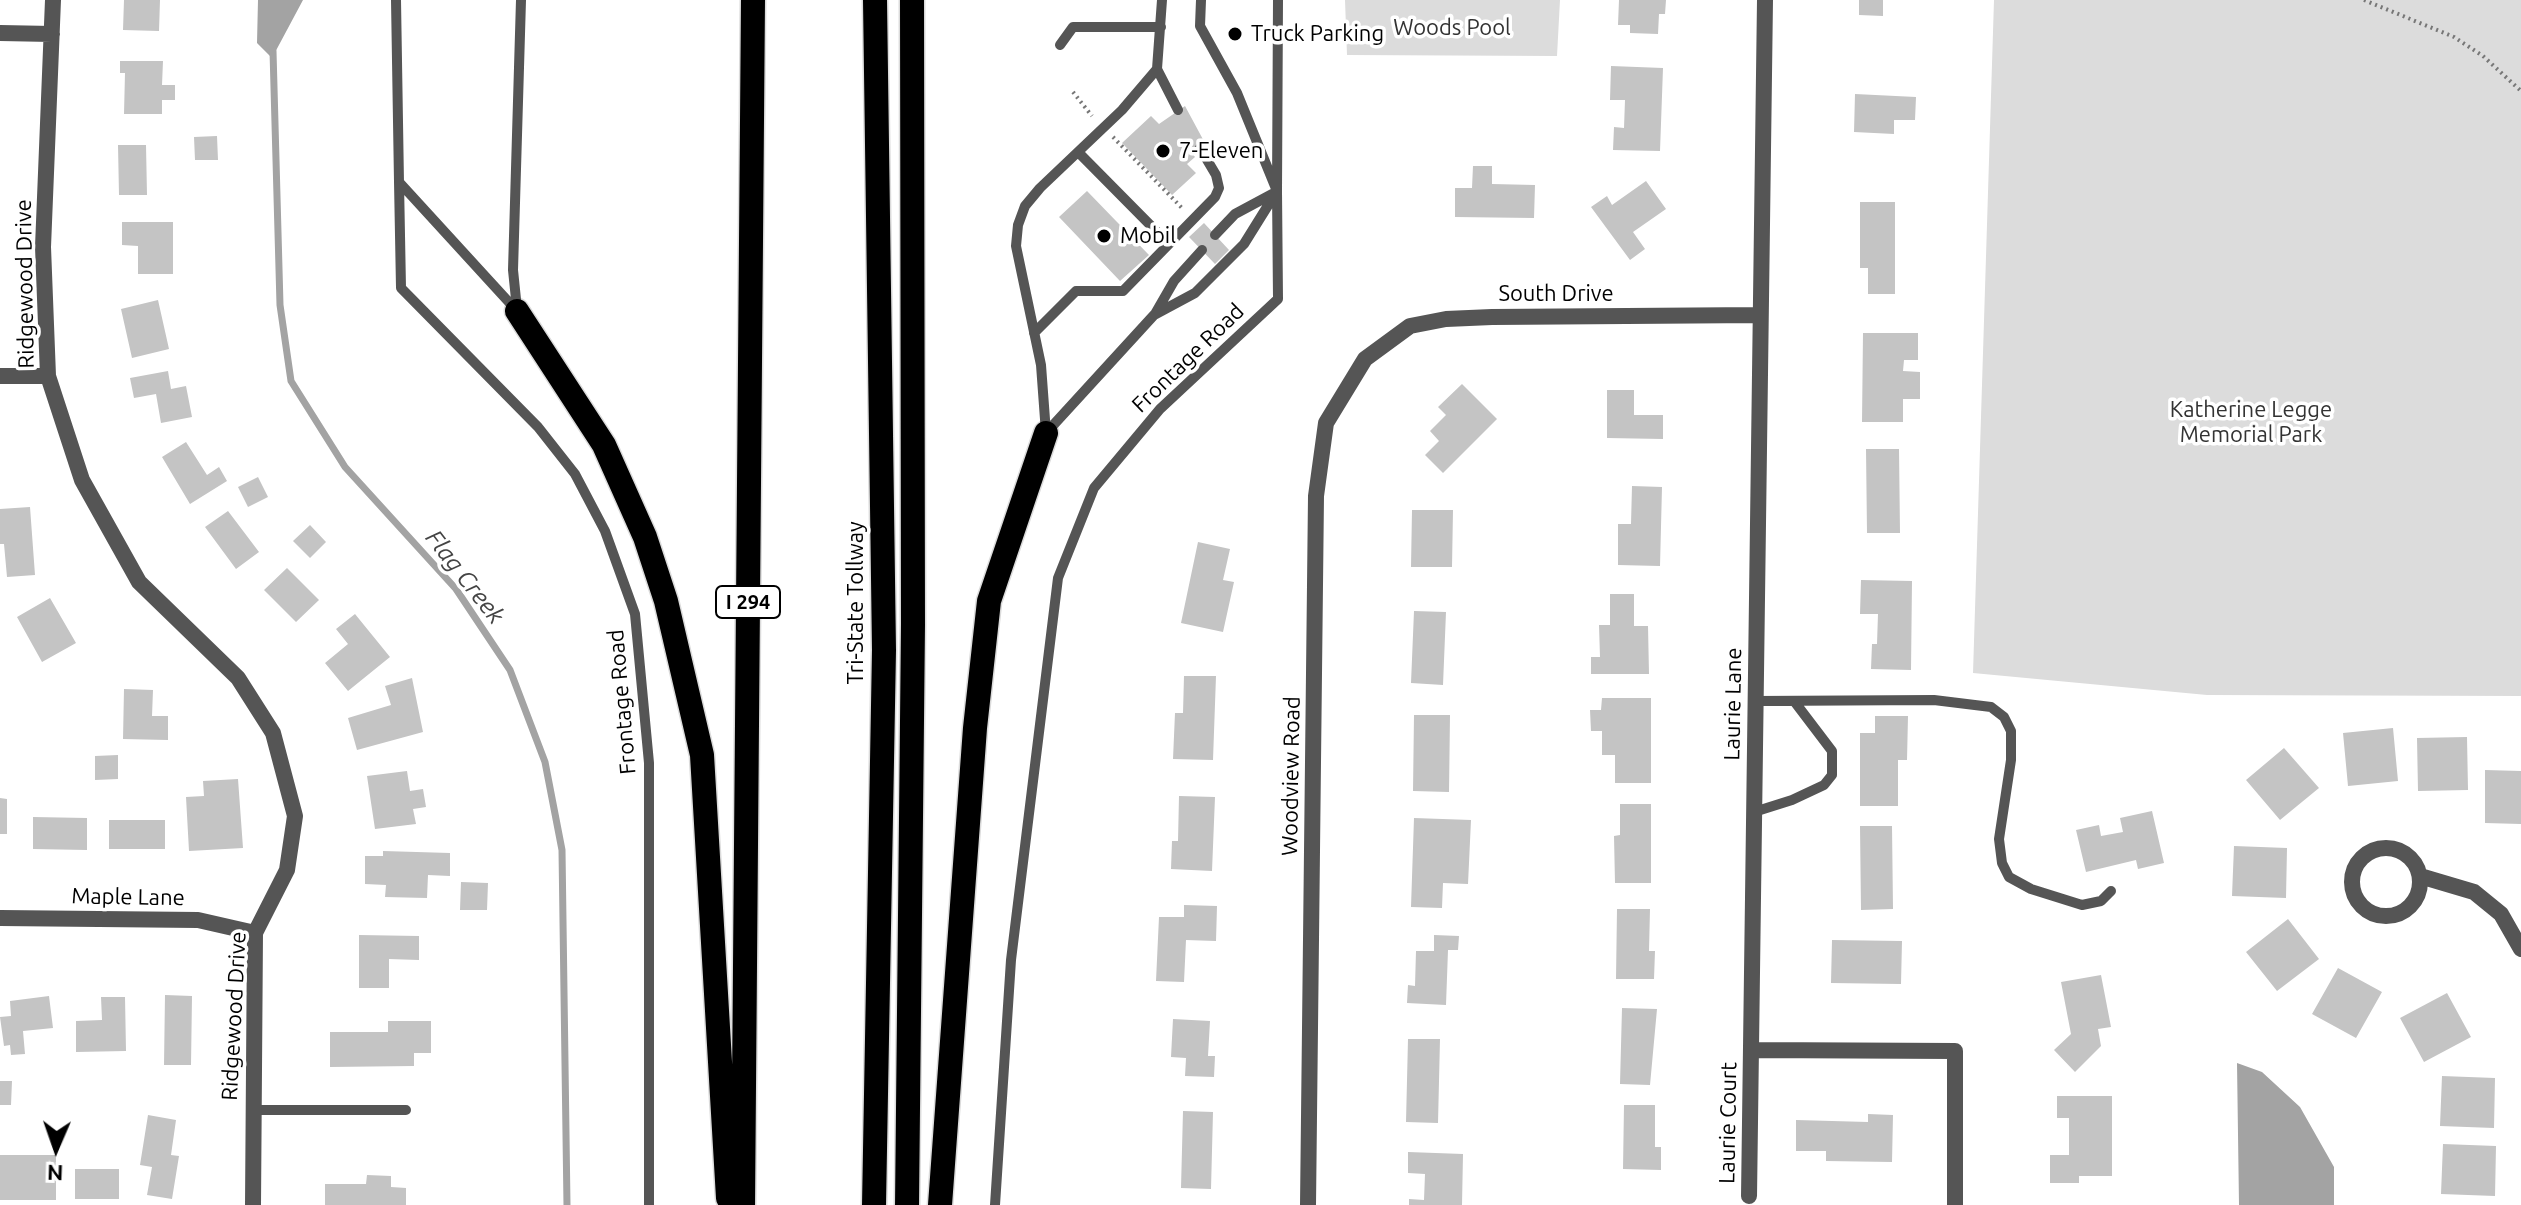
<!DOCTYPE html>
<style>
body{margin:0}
#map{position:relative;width:2521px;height:1205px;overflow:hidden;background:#fff;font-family:Ubuntu,sans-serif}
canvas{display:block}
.north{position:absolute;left:16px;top:1109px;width:80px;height:80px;-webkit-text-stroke:6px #fff;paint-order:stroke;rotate:182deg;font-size:22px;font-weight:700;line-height:32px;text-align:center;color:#000}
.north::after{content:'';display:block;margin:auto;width:28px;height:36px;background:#000;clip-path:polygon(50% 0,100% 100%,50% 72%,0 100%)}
</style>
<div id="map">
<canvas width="2521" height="1205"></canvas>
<div class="north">N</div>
</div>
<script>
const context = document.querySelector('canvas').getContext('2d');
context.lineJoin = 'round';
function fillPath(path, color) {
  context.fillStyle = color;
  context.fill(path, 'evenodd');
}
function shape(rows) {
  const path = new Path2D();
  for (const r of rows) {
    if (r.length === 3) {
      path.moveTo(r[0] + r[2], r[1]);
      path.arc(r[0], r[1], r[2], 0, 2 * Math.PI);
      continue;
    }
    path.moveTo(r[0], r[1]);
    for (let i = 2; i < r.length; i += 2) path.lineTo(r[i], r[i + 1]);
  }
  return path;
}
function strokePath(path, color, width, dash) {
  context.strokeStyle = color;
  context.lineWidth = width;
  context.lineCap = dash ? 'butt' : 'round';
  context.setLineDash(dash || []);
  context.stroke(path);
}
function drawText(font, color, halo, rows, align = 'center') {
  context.font = font + ' Ubuntu,sans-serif';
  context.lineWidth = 7;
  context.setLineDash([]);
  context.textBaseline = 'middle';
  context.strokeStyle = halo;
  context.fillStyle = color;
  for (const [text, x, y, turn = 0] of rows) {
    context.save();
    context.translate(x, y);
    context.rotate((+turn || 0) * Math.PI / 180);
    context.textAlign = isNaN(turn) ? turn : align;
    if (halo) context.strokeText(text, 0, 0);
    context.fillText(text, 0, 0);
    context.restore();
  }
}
fillPath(shape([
 [1345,0,1560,0,1557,56,1347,55],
 [1994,0,2521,0,2521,696,2207,695,1973,673]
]), '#dcdcdc');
fillPath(shape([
 [258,0,303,0,272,58,257,43],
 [2237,1063,2262,1072,2300,1107,2334,1167,2334,1205,2239,1205]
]), '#a3a3a3');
strokePath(shape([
 [273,51,280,305,291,381,345,467,456,589,510,670,545,762,562,850,567,1205]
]), '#a3a3a3', 7);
fillPath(shape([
 [124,0,160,0,159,31,123,30],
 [1619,0,1666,0,1665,14,1659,14,1658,34,1630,33,1630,25,1618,25],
 [1859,0,1883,0,1883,16,1859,15],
 [120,61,163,61,162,85,175,85,175,100,162,100,162,114,124,114,125,73,120,73],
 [1611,66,1663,68,1660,151,1613,150,1614,127,1624,128,1625,100,1610,100],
 [1855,94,1916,97,1915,120,1894,120,1894,134,1854,132],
 [1185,106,1206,145,1192,153,1195,157,1187,164,1196,173,1172,195,1122,143,1151,116,1159,124],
 [217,136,218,160,195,160,194,137],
 [118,145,146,145,147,195,119,195],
 [1473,166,1492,166,1492,184,1535,185,1534,218,1455,217,1455,188,1472,188],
 [1646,181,1666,209,1633,232,1645,249,1630,260,1591,207,1607,196,1612,205],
 [1087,191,1149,255,1120,281,1059,217],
 [1860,202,1895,202,1895,294,1868,294,1868,268,1860,268],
 [122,222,173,222,173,274,138,274,138,246,122,245],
 [1204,223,1229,250,1215,264,1189,237],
 [158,300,169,349,132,358,121,309],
 [1863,333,1918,333,1918,360,1904,360,1903,371,1920,372,1920,399,1903,399,1903,422,1862,422],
 [168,371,171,389,186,386,192,417,161,423,156,394,134,398,130,378],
 [1462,384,1497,419,1443,473,1425,455,1439,441,1430,431,1446,415,1438,407],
 [1607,390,1634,390,1634,415,1663,415,1663,439,1607,438],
 [186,442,207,475,219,467,227,481,190,504,162,457],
 [1866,449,1899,449,1900,533,1867,533],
 [258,477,268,497,248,507,238,487],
 [1632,486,1662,487,1660,566,1618,565,1618,524,1631,524],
 [30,507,35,575,7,577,4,544,0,544,0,509],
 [1412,510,1453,510,1452,567,1411,567],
 [228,511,259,552,236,569,205,527],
 [310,525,326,542,310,558,293,541],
 [1198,542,1230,549,1223,580,1234,582,1223,632,1181,623],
 [287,568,319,600,296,622,264,590],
 [1861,580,1912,581,1911,670,1871,669,1872,644,1877,644,1878,614,1860,614],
 [1610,594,1634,594,1634,626,1648,626,1649,674,1591,674,1591,657,1600,657,1599,625,1610,625],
 [50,598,76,643,42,662,17,617],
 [1414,611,1446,612,1443,685,1411,683],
 [355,614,390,657,348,691,325,663,348,644,336,629],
 [1184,676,1216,676,1213,760,1173,759,1175,713,1183,713],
 [412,678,423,732,357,750,348,718,391,705,385,686],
 [124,689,153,690,152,716,168,716,168,740,123,739],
 [1602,698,1651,698,1651,783,1615,783,1615,755,1602,755,1602,731,1591,731,1590,710,1601,710],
 [1414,715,1450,715,1449,792,1413,791],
 [1875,716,1908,716,1907,760,1898,760,1898,806,1860,806,1860,733,1875,733],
 [2393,728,2398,781,2348,786,2343,733],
 [2467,737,2468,790,2418,791,2417,738],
 [2284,748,2319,788,2280,820,2246,780],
 [118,755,118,779,95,780,95,756],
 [2485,770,2521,771,2521,824,2485,823],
 [407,771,410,791,423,789,426,807,413,809,416,824,375,829,367,776],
 [238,779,243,848,189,851,186,797,204,796,203,781],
 [1179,796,1215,797,1212,871,1171,869,1172,841,1178,841],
 [0,798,7,799,7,834,0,834],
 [1620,804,1651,804,1651,883,1615,883,1614,836,1620,835],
 [2152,811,2164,863,2138,869,2136,860,2086,872,2076,830,2099,825,2101,836,2123,832,2120,818],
 [33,817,87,818,87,850,33,849],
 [1414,818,1471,820,1468,884,1443,883,1442,908,1411,907],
 [109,820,165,820,165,849,109,849],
 [1860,826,1892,826,1893,909,1861,910],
 [2234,846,2287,848,2286,898,2232,896],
 [383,851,450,853,450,876,428,875,427,898,385,897,386,885,365,884,365,856,383,856],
 [461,882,488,883,487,910,460,910],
 [1184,905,1217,906,1216,941,1186,940,1184,982,1156,981,1159,917,1184,917],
 [1617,909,1650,909,1649,951,1655,951,1654,979,1616,979],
 [2288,919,2319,959,2277,991,2246,952],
 [359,935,419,936,419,960,389,959,389,988,359,988],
 [1434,935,1459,936,1458,950,1448,950,1446,1005,1407,1003,1408,985,1415,986,1416,951,1434,951],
 [1832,940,1902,941,1901,984,1831,983],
 [2338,968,2382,992,2356,1038,2312,1014],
 [2101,975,2111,1027,2098,1029,2101,1046,2075,1072,2054,1050,2071,1034,2061,982],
 [2447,993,2471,1037,2424,1062,2400,1018],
 [165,995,192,996,191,1065,164,1065],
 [49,996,53,1028,23,1031,25,1054,11,1055,10,1045,4,1046,0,1017,11,1016,10,1001],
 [101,997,125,997,126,1051,76,1052,76,1021,102,1020],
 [1622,1008,1657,1009,1650,1085,1620,1084],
 [1173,1019,1210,1021,1208,1056,1215,1056,1214,1077,1185,1076,1186,1058,1171,1057],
 [388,1021,431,1021,431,1053,414,1053,414,1066,330,1067,330,1032,388,1032],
 [1408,1039,1440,1039,1438,1123,1406,1122],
 [2442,1076,2495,1078,2494,1128,2440,1126],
 [0,1081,12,1081,11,1105,0,1105],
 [2057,1096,2112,1096,2112,1176,2079,1176,2079,1183,2050,1183,2050,1155,2069,1155,2069,1118,2057,1118],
 [1624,1105,1655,1105,1655,1147,1661,1147,1661,1170,1623,1169],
 [1183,1111,1213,1112,1211,1189,1181,1188],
 [1868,1114,1893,1115,1892,1162,1826,1161,1826,1151,1796,1151,1796,1120,1868,1122],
 [148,1115,176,1120,171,1155,179,1156,172,1199,147,1195,152,1167,140,1165],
 [2443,1144,2496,1146,2495,1196,2441,1194],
 [1408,1152,1463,1154,1462,1205,1409,1205,1409,1199,1424,1200,1425,1174,1408,1173],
 [0,1155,56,1155,56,1200,0,1200],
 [75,1169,119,1169,119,1199,75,1199],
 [367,1175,391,1176,391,1187,406,1188,406,1205,325,1205,325,1184,366,1184]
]), '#c4c4c4');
const highway = shape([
 [517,311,604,445,645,537,666,601,702,755,728,1198],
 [743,1205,753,0],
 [874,1205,884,650,875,0],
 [907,1205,913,624,912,0],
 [940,1205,975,728,989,601,1046,433]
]);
strokePath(highway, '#dbdbdb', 27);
strokePath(shape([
 [2364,0,2454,37,2483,56,2521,91],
 [1073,92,1092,116],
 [1113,137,1182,208]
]), '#777', 4, [2, 4]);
strokePath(shape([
 [396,0,399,182,517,311],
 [1060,45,1073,27,1161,27],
 [1157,69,1178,110],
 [1078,152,1169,244],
 [399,182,401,288,538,427,575,474,605,531,635,614,649,763,649,1205],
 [1215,235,1235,214,1276,192],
 [517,309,513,270,521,0],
 [1155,314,1174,281,1202,250],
 [1034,333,1076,291,1123,291,1215,197,1219,188,1216,175,1200,148],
 [1046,433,1154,315,1195,293,1244,244,1277,191,1278,0],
 [1046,433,1041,365,1016,246,1018,225,1025,206,1040,188,1122,110,1157,69,1162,0],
 [1755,701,1934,700,1991,707,2004,717,2011,731,2011,760,1999,839,2002,863,2009,877,2031,889,2082,905,2101,901,2111,891],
 [1754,812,1792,800,1824,785,1832,775,1832,751,1794,701],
 [252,1110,406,1110],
 [995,1205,1011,960,1058,578,1094,488,1160,409,1278,299,1277,191,1237,93,1200,26,1201,0]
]), '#555', 10);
strokePath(shape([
 [53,0,43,247,48,376,82,480,139,582,238,678,273,733,295,816,287,870,255,933,253,1205],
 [0,33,52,34],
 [0,376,48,376],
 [2386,882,34],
 [2420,876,2474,892,2501,914,2521,949],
 [0,918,198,920,255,933],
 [1751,1050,1955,1051,1955,1205],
 [1749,1196,1765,0],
 [1308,1205,1316,496,1326,423,1365,359,1410,326,1446,319,1492,317,1760,315]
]), '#555', 16);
strokePath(highway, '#000', 24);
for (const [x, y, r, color] of [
 [1235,34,8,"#000"],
 [1163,151,8,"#000"],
 [1104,236,8,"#000"]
]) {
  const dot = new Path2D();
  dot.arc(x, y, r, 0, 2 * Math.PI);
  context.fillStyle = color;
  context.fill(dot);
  strokePath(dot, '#fff', 3);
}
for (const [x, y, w] of [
 [748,602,64]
]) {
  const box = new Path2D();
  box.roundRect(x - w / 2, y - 16, w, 32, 6);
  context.fillStyle = '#fff';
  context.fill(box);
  strokePath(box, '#000', 2);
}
drawText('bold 20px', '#000', null, [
 ["I 294",748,602]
]);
drawText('22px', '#333', '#fff', [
 ["Woods Pool",1452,28],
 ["Katherine Legge",2251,410],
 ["Memorial Park",2251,435]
]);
drawText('22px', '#000', '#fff', [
 ["Truck Parking",1251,34],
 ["7-Eleven",1179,151],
 ["Mobil",1120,236]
], 'left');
drawText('22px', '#000', '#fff', [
 ["Ridgewood Drive",25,284,-91],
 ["South Drive",1556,294],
 ["Frontage Road",1188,358,-44],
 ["Tri-State Tollway",856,603,-90],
 ["Frontage Road",622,702,-95],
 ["Laurie Lane",1733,704,-89],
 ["Woodview Road",1291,776,-89],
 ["Maple Lane",128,897,1],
 ["Ridgewood Drive",234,1016,-87],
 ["Laurie Court",1728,1123,-89]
]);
drawText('italic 24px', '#444', '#fff', [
 ["Flag Creek",465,577,52]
]);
</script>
